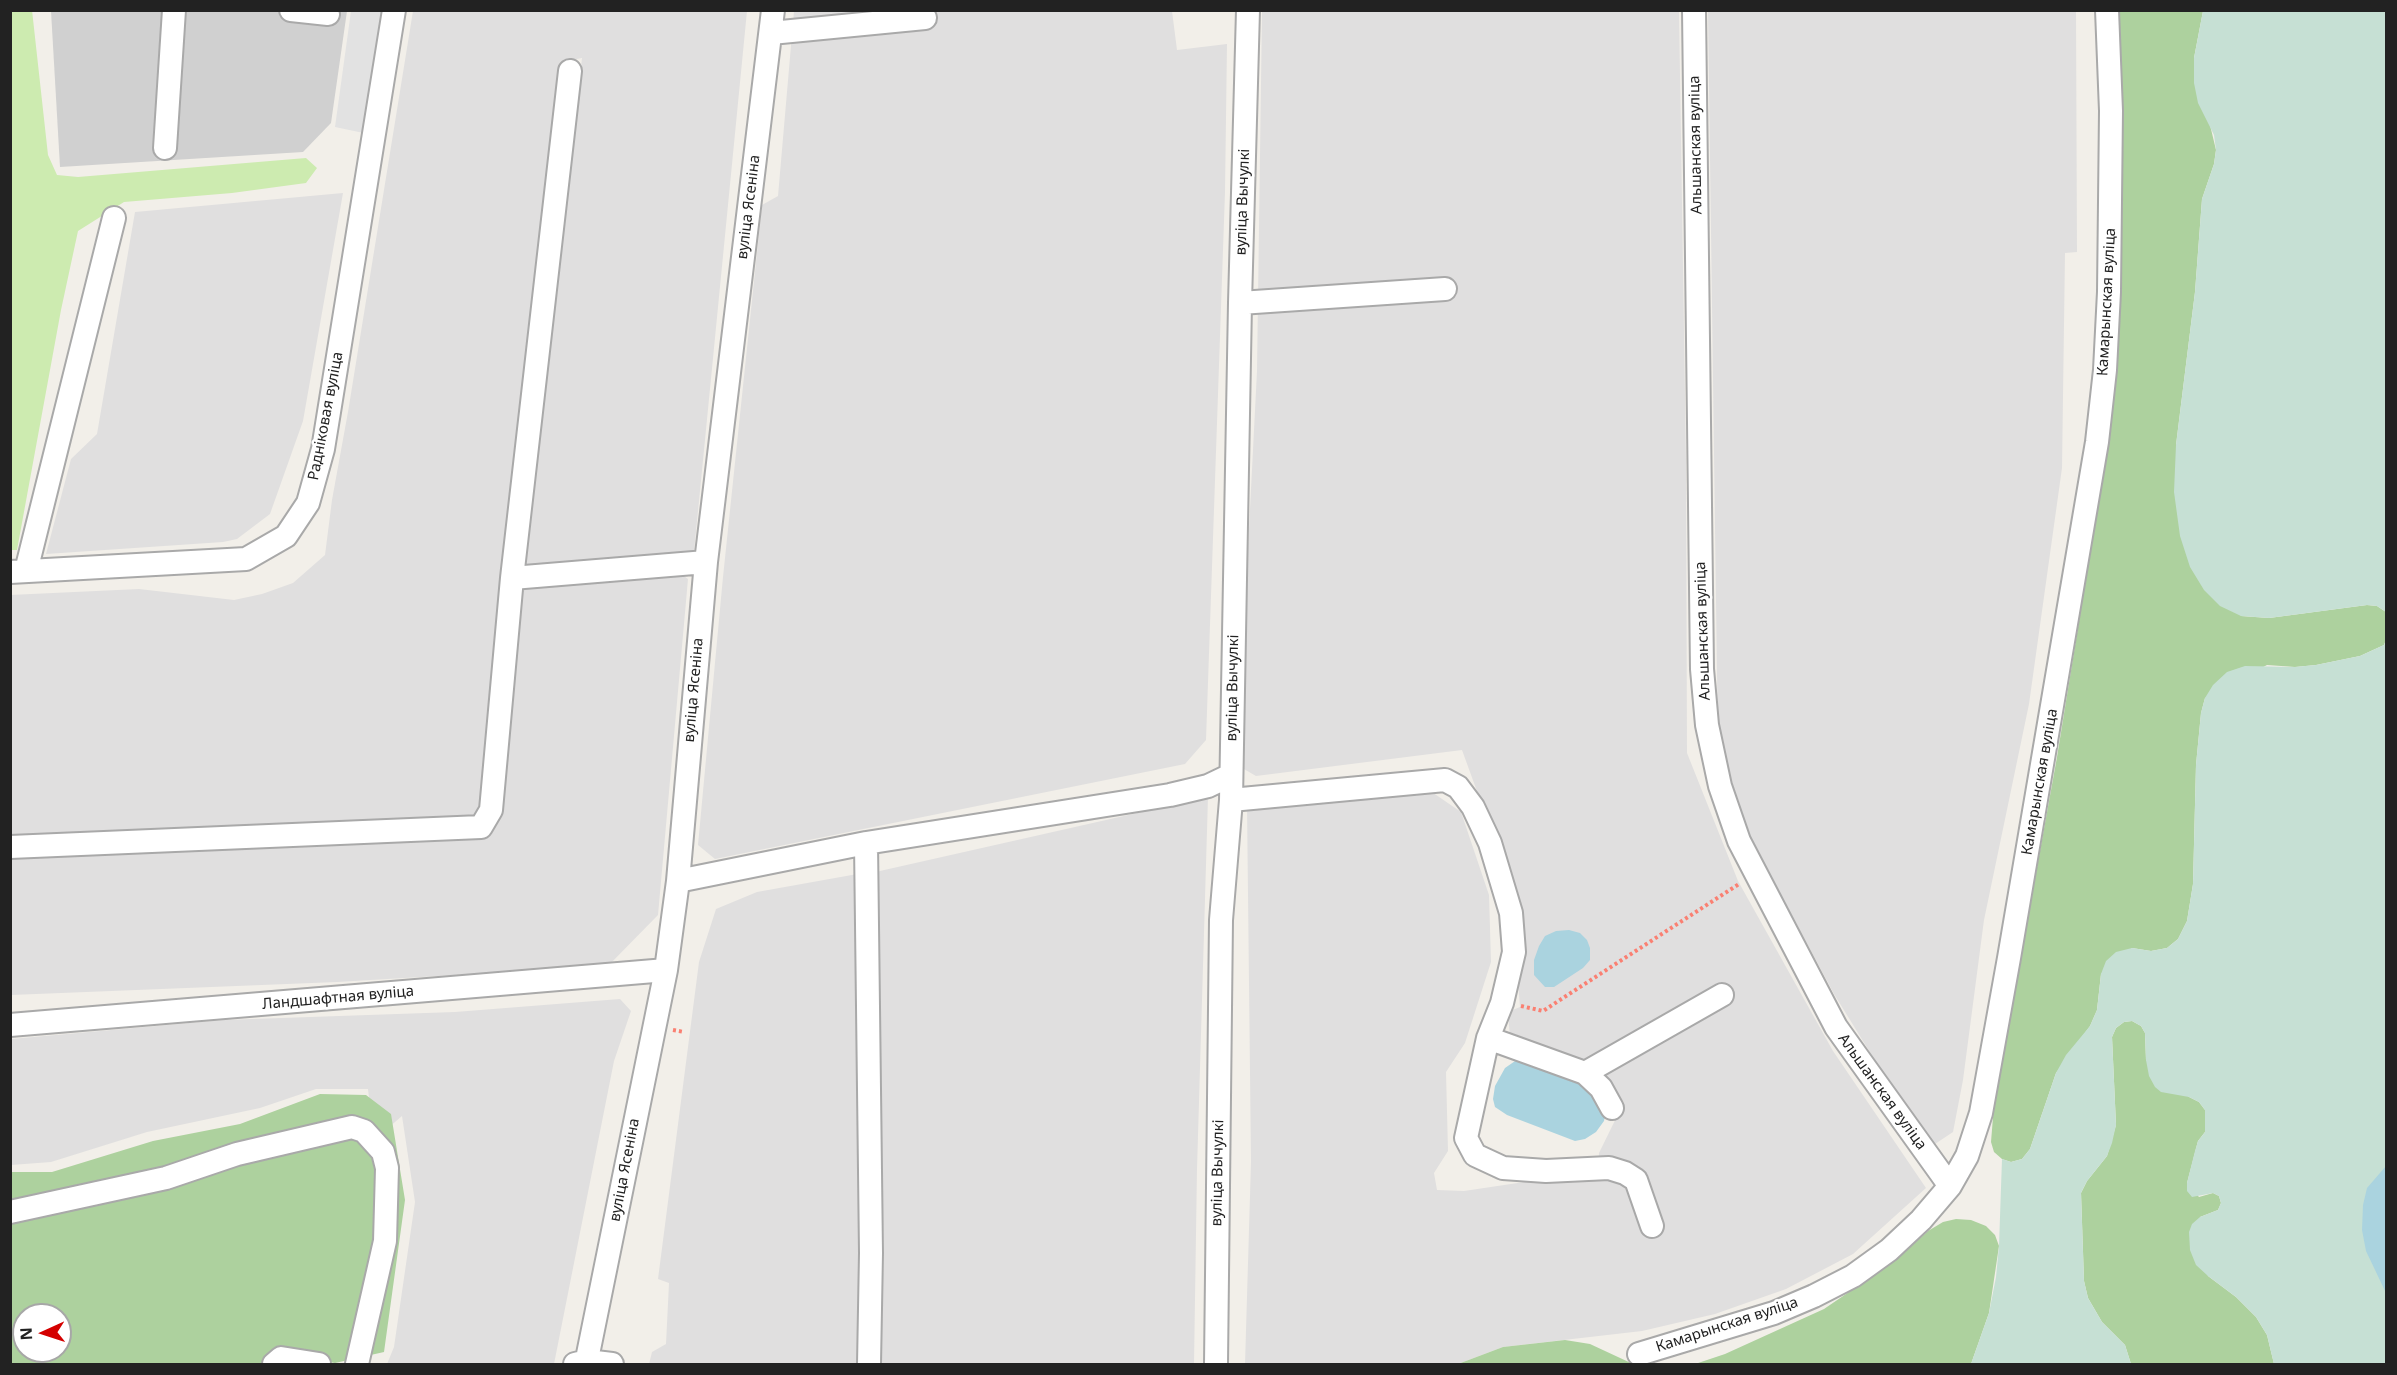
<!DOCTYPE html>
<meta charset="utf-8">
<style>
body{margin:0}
#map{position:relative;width:2397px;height:1375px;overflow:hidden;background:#f2efe9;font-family:"Noto Sans",sans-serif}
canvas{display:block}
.frame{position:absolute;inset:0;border:12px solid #222;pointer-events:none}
.north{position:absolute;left:12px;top:1303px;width:60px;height:60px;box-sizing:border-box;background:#fff;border:2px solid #a7a7a7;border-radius:50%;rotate:267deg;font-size:16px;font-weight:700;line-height:24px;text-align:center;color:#222}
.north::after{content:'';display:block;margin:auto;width:21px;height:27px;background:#d40000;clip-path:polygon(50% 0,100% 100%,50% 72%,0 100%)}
</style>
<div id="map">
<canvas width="2397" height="1375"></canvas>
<div class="frame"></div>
<div class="north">N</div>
</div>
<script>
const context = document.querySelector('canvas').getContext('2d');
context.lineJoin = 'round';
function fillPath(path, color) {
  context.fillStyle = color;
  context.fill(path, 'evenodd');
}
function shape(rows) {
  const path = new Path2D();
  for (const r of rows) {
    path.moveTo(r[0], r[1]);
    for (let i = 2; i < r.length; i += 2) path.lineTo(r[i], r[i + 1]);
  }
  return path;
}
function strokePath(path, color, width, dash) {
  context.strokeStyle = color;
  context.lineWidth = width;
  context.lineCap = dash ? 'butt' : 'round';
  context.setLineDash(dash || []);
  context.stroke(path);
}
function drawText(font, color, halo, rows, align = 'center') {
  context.font = font + ' "Noto Sans",sans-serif';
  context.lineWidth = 5;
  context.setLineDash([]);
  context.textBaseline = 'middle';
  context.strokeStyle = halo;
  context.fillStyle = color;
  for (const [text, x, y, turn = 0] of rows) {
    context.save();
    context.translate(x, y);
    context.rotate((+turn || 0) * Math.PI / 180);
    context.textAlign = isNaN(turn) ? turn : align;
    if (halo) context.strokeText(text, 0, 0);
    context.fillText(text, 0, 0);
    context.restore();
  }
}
fillPath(shape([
 [413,11,747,11,694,552,525,570,582,58,560,62,497,615,480,813,464,818,11,836,10,595,139,589,234,600,262,594,293,583,325,555,332,500,348,412],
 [794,11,1172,11,1177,50,1227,44,1225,192,1206,740,1185,764,715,859,698,845,723,577,762,205,778,196],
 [1262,11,1679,11,1686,460,1687,753,1738,881,1833,1051,1926,1188,1853,1254,1786,1289,1715,1314,1642,1331,1503,1347,1458,1364,1245,1364,1251,1162,1247,805,1426,788,1461,812,1489,895,1491,962,1465,1043,1446,1072,1448,1151,1434,1173,1437,1190,1464,1191,1598,1171,1599,1153,1624,1102,1587,1072,1510,1038,1508,1012,1520,1007,1512,905,1486,816,1462,750,1256,776,1237,765,1257,371],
 [1708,11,2076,11,2077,252,2065,253,2062,468,2029,704,1984,920,1963,1080,1953,1132,1929,1148,1834,994,1747,831,1718,748],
 [343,193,303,421,270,514,237,539,223,542,46,554,71,459,97,434,135,212],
 [678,572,688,579,658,915,608,966,337,982,11,995,10,857,489,835,497,816,519,588],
 [1208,797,1197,1169,1194,1364,880,1364,884,1248,871,873],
 [863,873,861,1364,649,1364,652,1352,666,1344,669,1283,658,1279,699,962,716,909,757,892],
 [620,999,631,1011,614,1061,554,1364,387,1364,394,1347,415,1202,402,1116,374,1140,368,1089,316,1089,260,1108,147,1132,51,1162,11,1165,11,1039,223,1020,455,1012]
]), '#e0dfdf');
fillPath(shape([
 [51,11,347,11,331,123,303,152,60,167]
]), '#d0d0d0');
fillPath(shape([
 [32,10,48,155,57,175,78,177,306,158,317,168,306,183,232,193,124,202,78,231,61,310,17,550,11,550,10,11]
]), '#cdebb0');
fillPath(shape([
 [2115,11,2203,11,2194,58,2216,150,2214,164,2202,199,2195,292,2176,445,2241,616,2269,618,2367,605,2377,606,2386,612,2386,640,2384,645,2360,656,2316,665,2295,667,2267,665,2205,698,2201,713,2196,765,2193,884,2187,921,2178,939,2167,948,2151,951,2132,948,2101,974,2097,1010,2090,1026,2056,1073,2030,1149,2022,1159,2011,1162,2002,1159,1994,1152,1991,1142,1994,1105,2057,757,2104,467],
 [2132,1021,2141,1026,2145,1033,2146,1060,2189,1097,2199,1102,2205,1110,2205,1132,2198,1141,2187,1183,2199,1197,2213,1193,2219,1196,2221,1203,2218,1210,2200,1217,2208,1276,2236,1297,2256,1317,2267,1335,2274,1364,2131,1364,2125,1345,2102,1322,2088,1298,2084,1281,2081,1193,2087,1181,2107,1156,2116,1125,2112,1037,2116,1028,2124,1022],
 [320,1094,366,1095,391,1114,405,1200,384,1352,335,1363,281,1354,269,1364,11,1364,11,1172,52,1172,153,1141,240,1124],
 [24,1315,60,1315,60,1351,24,1351],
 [1956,1219,1971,1220,1986,1226,1995,1235,1999,1246,1989,1313,1971,1364,1695,1364,1725,1354,1824,1309,1896,1260,1928,1231,1943,1222],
 [1565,1340,1590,1344,1633,1364,1458,1364,1503,1347]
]), '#add19e');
fillPath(shape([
 [2203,11,2386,11,2386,612,2377,606,2367,605,2269,618,2241,616,2220,606,2204,590,2190,567,2180,536,2174,492,2176,445,2195,292,2202,199,2214,164,2216,150,2214,135,2198,103,2194,83,2194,58],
 [2386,640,2386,1364,2274,1364,2267,1335,2256,1317,2236,1297,2208,1276,2196,1265,2190,1250,2189,1232,2192,1224,2200,1217,2218,1210,2221,1203,2219,1196,2213,1193,2192,1197,2187,1191,2187,1183,2195,1151,2198,1141,2205,1132,2205,1110,2199,1102,2189,1097,2161,1092,2155,1087,2149,1076,2146,1060,2145,1033,2141,1026,2132,1021,2124,1022,2116,1028,2112,1037,2116,1125,2112,1143,2107,1156,2087,1181,2081,1193,2084,1281,2088,1298,2102,1322,2125,1345,2131,1364,1971,1364,1989,1313,1996,1277,1999,1246,2002,1159,2011,1162,2022,1159,2030,1149,2056,1073,2066,1055,2090,1026,2097,1010,2101,974,2106,961,2116,952,2132,948,2151,951,2167,948,2178,939,2187,921,2193,884,2196,765,2201,713,2205,698,2213,685,2227,672,2245,666,2295,667,2316,665,2360,656,2384,645]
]), '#c6e0d4');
fillPath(shape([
 [351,11,394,11,373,135,335,127]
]), '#e2e2e2');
fillPath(shape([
 [1569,930,1580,933,1587,940,1590,948,1590,960,1583,968,1554,987,1545,987,1534,975,1534,960,1539,946,1545,936,1556,931],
 [1518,1059,1581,1075,1606,1110,1604,1121,1596,1132,1585,1139,1575,1141,1507,1115,1495,1107,1493,1099,1495,1086,1505,1068],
 [2386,1166,2386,1293,2366,1251,2362,1230,2363,1205,2367,1188]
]), '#aad3df');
const minor = shape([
 [291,10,328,14],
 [1694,10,1702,669,1707,725,1720,786,1739,841,1836,1027,1950,1186],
 [771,33,925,18],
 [165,148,174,10],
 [1240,303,1445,289],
 [26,571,114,218],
 [10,572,246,559,286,536,308,503,323,449,394,10],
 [512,578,706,562],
 [1231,800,1445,780,1458,787,1473,807,1490,843,1511,913,1514,952,1502,1003,1488,1038,1466,1138,1475,1155,1503,1168,1546,1171,1609,1168,1625,1173,1636,1180,1652,1226],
 [866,843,871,1253,869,1364],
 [10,847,481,827,491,810,512,578,570,71],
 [678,881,866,843,1170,795,1208,786,1231,775],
 [10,1025,666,970],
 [1488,1038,1585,1073,1722,995],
 [1585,1073,1601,1088,1612,1108],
 [10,1212,166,1178,237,1154,352,1127,364,1131,383,1152,387,1168,385,1241,357,1364],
 [1639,1354,1774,1313,1814,1296,1853,1276,1889,1250,1921,1220,1950,1186,1967,1156,1981,1113,2009,958,2097,442,2105,370,2109,292,2111,111,2107,10],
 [274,1364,281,1358,319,1364],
 [575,1364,587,1361,612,1364],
 [586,1364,666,970,678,881,706,562,773,10],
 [1216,1364,1221,920,1231,800,1240,303,1248,10]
]);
strokePath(minor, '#a9a9a9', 26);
strokePath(shape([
 [1521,1006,1543,1011,1739,884],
 [673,1030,684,1032]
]), '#fa8072', 4, [3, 3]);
strokePath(minor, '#fff', 22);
drawText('15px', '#222', '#fff', [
 ["Альшанская вуліца",1696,145,-91],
 ["вуліца Вычулкі",1243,202,-88],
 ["вуліца Ясеніна",749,207,-83],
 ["Камарынская вуліца",2107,302,-87],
 ["Радніковая вуліца",326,416,-79],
 ["Альшанская вуліца",1703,631,-92],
 ["вуліца Вычулкі",1233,688,-89],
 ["вуліца Ясеніна",694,690,-85],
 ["Камарынская вуліца",2040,782,-80],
 ["Ландшафтная вуліца",338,998,-5],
 ["Альшанская вуліца",1882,1092,54],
 ["вуліца Ясеніна",625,1170,-79],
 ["вуліца Вычулкі",1218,1173,-89],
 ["Камарынская вуліца",1727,1325,-18]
]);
</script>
